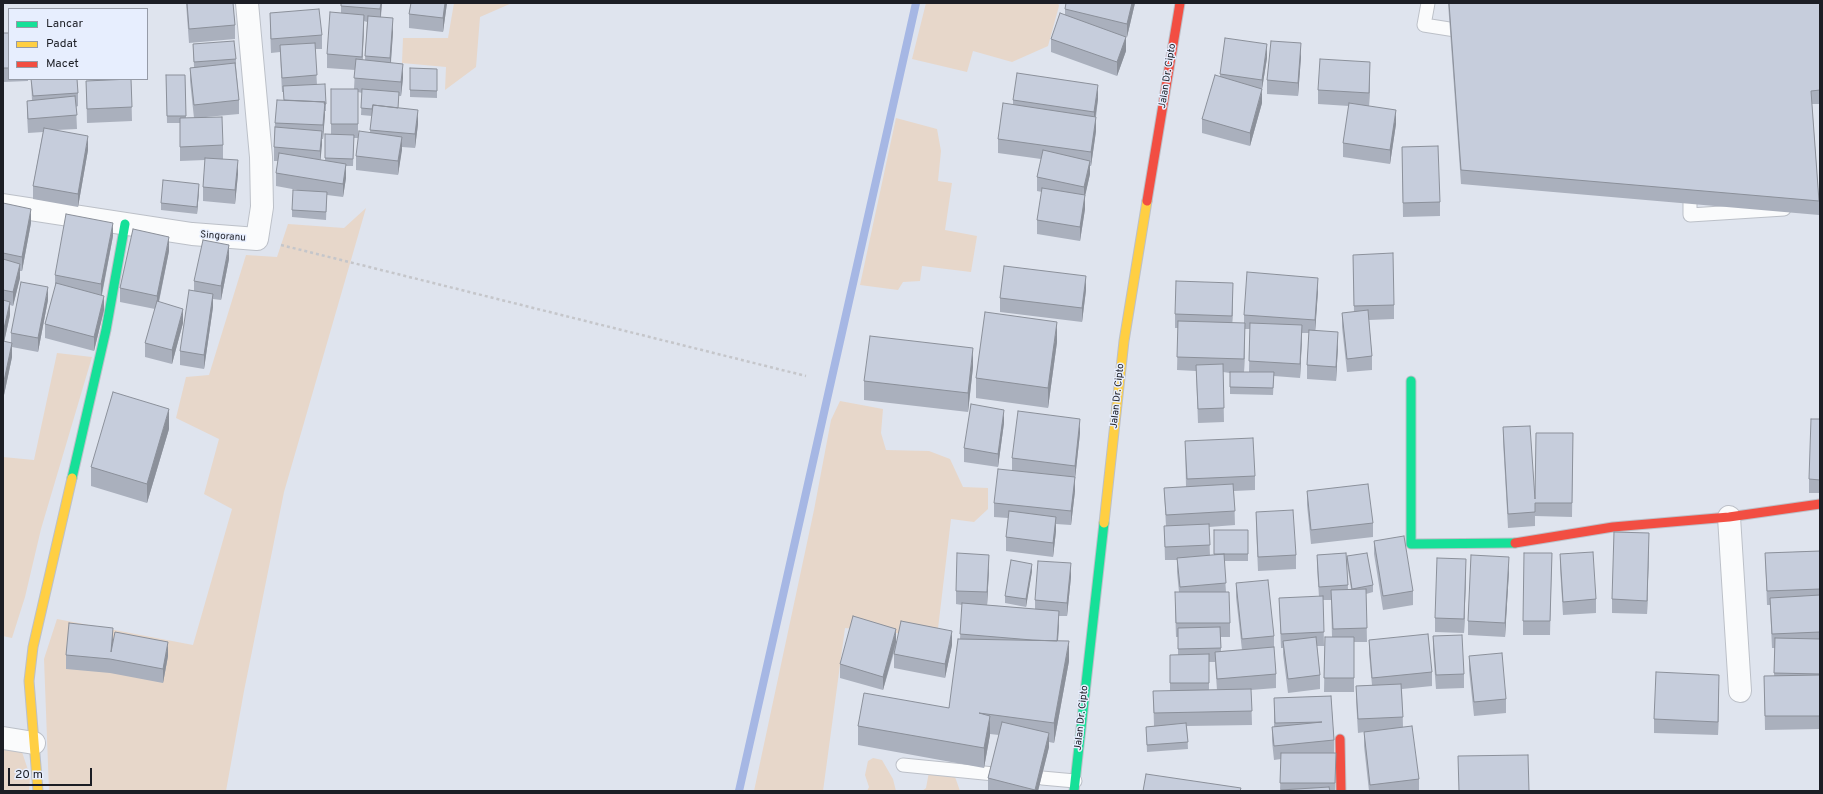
<!DOCTYPE html>
<style>
body{margin:0}
#map{position:relative;width:1823px;height:794px;overflow:hidden;background:#dfe4ee;font-family:Overpass,sans-serif}
canvas{display:block}
.frame{position:absolute;inset:0;border:4px solid #1c1e25;pointer-events:none}
.legend{position:absolute;left:8px;top:8px;width:140px;height:72px;box-sizing:border-box;background:#e7eefe;border:1px solid #969ba7;margin:0;padding:5px 7px;list-style:none;font-size:12px;color:#1c1e25}
.legend li{display:flex;align-items:center;gap:8px;height:20px}
.legend b{width:20px;border:1px solid #969ba7}
.scale{position:absolute;left:8px;top:768px;width:84px;height:18px;box-sizing:border-box;border:2px solid #1c1e25;border-top:0;padding-left:5px;font-size:12px;line-height:14px;white-space:nowrap;color:#1c1e25;-webkit-text-stroke:3px #e7eefe;paint-order:stroke}
</style>
<div id="map">
<canvas width="1823" height="794"></canvas>
<div class="frame"></div>
<ul class="legend">
<li><b style="height:5px;background:#16e098"></b>Lancar</li>
<li><b style="height:5px;background:#ffcf43"></b>Padat</li>
<li><b style="height:5px;background:#f24e42"></b>Macet</li>
</ul>
<div class="scale">20 m</div>
</div>
<script>
const context = document.querySelector('canvas').getContext('2d');
context.lineJoin = 'round';
function fillPath(path, color) {
  context.fillStyle = color;
  context.fill(path, 'evenodd');
}
function shape(rows) {
  const path = new Path2D();
  for (const r of rows) {
    path.moveTo(r[0], r[1]);
    for (let i = 2; i < r.length; i += 2) path.lineTo(r[i], r[i + 1]);
  }
  return path;
}
function strokePath(path, color, width, dash) {
  context.strokeStyle = color;
  context.lineWidth = width;
  context.lineCap = dash ? 'butt' : 'round';
  context.setLineDash(dash || []);
  context.stroke(path);
}
function drawText(font, color, halo, rows, align = 'center') {
  context.font = font + ' Overpass,sans-serif';
  context.lineWidth = 3;
  context.setLineDash([]);
  context.textBaseline = 'middle';
  context.strokeStyle = halo;
  context.fillStyle = color;
  for (const [text, x, y, turn = 0] of rows) {
    context.save();
    context.translate(x, y);
    context.rotate((+turn || 0) * Math.PI / 180);
    context.textAlign = isNaN(turn) ? turn : align;
    if (halo) context.strokeText(text, 0, 0);
    context.fillText(text, 0, 0);
    context.restore();
  }
}
fillPath(shape([
 [454,3,512,3,480,17,476,67,445,90,446,67,402,63,403,38,448,38],
 [926,3,1058,3,1059,6,1048,46,1012,62,973,51,967,72,912,59],
 [896,118,937,129,941,151,938,181,952,183,945,230,977,236,971,272,922,266,920,281,903,282,898,290,860,285],
 [366,208,284,492,244,691,226,791,49,791,44,659,57,619,193,645,232,509,204,494,219,439,176,418,186,377,209,375,246,255,277,257,288,224,344,228],
 [57,353,92,357,41,529,25,597,12,638,3,636,3,457,34,460],
 [840,401,883,409,881,433,886,450,929,451,950,459,963,487,988,488,988,509,974,522,951,519,937,637,845,628,823,791,754,791,814,510,831,420],
 [3,742,20,746,30,776,29,791,3,791],
 [873,758,882,760,893,779,896,791,867,791,869,787,865,775,868,761],
 [929,772,954,774,960,791,922,791,926,788]
]), '#e7d7ca');
strokePath(shape([
 [739,791,916,3]
]), '#a6b7e4', 8);
const lane = shape([
 [1428,3,1424,25,1468,32],
 [1690,187,1690,215,1784,209],
 [903,765,994,774],
 [1042,778,1075,781]
]);
const street = shape([
 [3,205,192,234,257,239,262,207,261,157,247,3],
 [1729,517,1740,691],
 [3,738,34,743]
]);
const fast = shape([
 [1411,381,1411,544,1515,543],
 [72,478,106,330,125,224],
 [1074,791,1104,523]
]);
const slow = shape([
 [1104,523,1124,341,1147,201],
 [38,791,29,681,33,647,72,478]
]);
const jam = shape([
 [1147,201,1180,3],
 [1515,543,1613,527,1729,517,1820,504],
 [1340,739,1341,791]
]);
strokePath(lane, '#bcc0c8', 15);
strokePath(street, '#bcc0c8', 24);
strokePath(fast, '#bcc0c8', 11);
strokePath(slow, '#bcc0c8', 11);
strokePath(jam, '#bcc0c8', 11);
strokePath(shape([
 [281,245,806,376]
]), '#c5c6ca', 2.5, [3, 3]);
strokePath(lane, '#fafbfc', 13);
strokePath(street, '#fafbfc', 22);
strokePath(fast, '#16e098', 9);
strokePath(slow, '#ffcf43', 9);
strokePath(jam, '#f24e42', 9);
fillPath(shape([
 [186,3,233,3,235,25,235,39,189,43],
 [341,3,382,3,381,17,393,32,391,63,403,78,401,96,399,96,398,108,418,124,415,148,402,147,398,175,356,170,356,156,370,132,372,116,361,115,362,93,358,92,358,138,354,138,353,166,346,166,346,178,343,197,327,195,326,220,292,217,292,210,303,191,276,186,276,173,278,161,274,161,274,147,275,123,284,100,283,92,282,92,280,52,271,53,270,27,270,13,322,35,322,49,315,49,317,85,326,104,326,111,325,111,323,139,322,139,320,160,325,161,325,134,331,134,331,89,354,89,355,70,327,68,327,54,341,13],
 [364,21,367,22,365,60,362,60],
 [411,3,447,3,443,32,409,28,409,14],
 [1135,3,1127,37,1126,37,1126,51,1117,76,1051,52,1051,39,1065,15,1065,9],
 [1448,3,1820,3,1820,104,1812,104,1819,201,1819,215,1461,184],
 [3,33,9,33,9,79,28,79,28,81,3,82],
 [193,44,236,59,236,66,239,100,239,114,206,117,223,145,223,159,238,174,235,204,203,201,203,187,205,160,180,161,180,123,167,123,166,75,185,75,186,118,194,118,190,81,190,68,194,67],
 [1301,57,1298,96,1267,94,1267,80],
 [1267,58,1262,89,1262,103,1250,146,1202,133,1202,119,1220,76,1220,74],
 [410,68,437,69,437,98,410,97],
 [1370,76,1369,106,1396,124,1390,164,1343,157,1343,143,1349,106,1318,104,1318,90],
 [31,79,78,79,77,79,78,93,78,106,76,107,77,129,56,130,88,150,78,207,33,199,33,186,43,132,28,133,27,115,27,101,32,101],
 [102,79,134,79,131,79,132,121,87,123,86,81,102,80],
 [1098,99,1096,117,1096,131,1091,166,1090,166,1090,174,1085,195,1085,209,1080,241,1037,234,1037,220,1042,192,1037,191,1037,177,1041,159,998,153,998,139,1013,105,1013,100],
 [1402,147,1440,202,1440,216,1403,217],
 [199,191,197,214,161,210,161,203],
 [3,203,31,223,22,271,20,271,20,278,13,306,10,305,10,315,4,342,11,343,11,333,48,300,38,352,12,347,12,357,4,395,3,395],
 [113,236,102,295,104,310,94,351,45,338,45,324,55,288,55,275],
 [169,251,159,302,183,323,172,364,145,357,145,343,155,309,120,302,120,288],
 [1353,255,1394,305,1394,319,1369,320,1372,356,1372,370,1347,372,1342,327,1342,313,1354,312],
 [229,259,221,300,213,299,213,307,204,369,180,365,180,351,194,291,194,281],
 [1086,290,1082,322,1000,312,1000,298],
 [1318,291,1315,330,1338,346,1336,381,1307,379,1307,365,1309,333,1302,333,1300,378,1274,376,1273,395,1230,394,1230,373,1223,372,1224,422,1198,423,1196,371,1177,370,1178,328,1175,328,1175,314,1233,297,1232,323,1244,323,1244,315],
 [1245,329,1250,329,1249,372,1244,372],
 [1057,342,1048,408,976,398,976,378],
 [973,367,968,412,864,400,864,381],
 [1820,419,1820,493,1809,493,1809,479],
 [1004,423,998,467,964,462,964,448],
 [1503,427,1535,499,1573,433,1572,517,1535,516,1535,526,1508,528,1503,441],
 [169,429,147,503,91,486,91,467],
 [1080,433,1075,479,1075,491,1071,525,1056,524,1056,531,1053,557,1006,551,1006,537,1008,518,994,517,994,503,1012,470,1012,458],
 [1185,441,1255,476,1255,490,1234,491,1235,525,1209,527,1210,556,1214,555,1214,530,1248,530,1248,561,1224,561,1226,592,1230,623,1230,637,1221,637,1221,651,1242,650,1236,597,1236,583,1274,636,1274,649,1276,674,1276,688,1251,690,1252,725,1187,726,1188,749,1147,752,1146,727,1154,726,1153,691,1170,691,1170,655,1178,655,1178,637,1176,637,1175,606,1179,592,1177,572,1177,560,1165,560,1164,526,1166,526,1164,488,1186,487],
 [1209,662,1215,662,1217,690,1209,690],
 [1307,491,1373,523,1373,537,1311,544,1307,505],
 [1256,512,1296,555,1296,569,1258,571,1256,525],
 [1374,541,1413,591,1413,605,1383,610,1374,554],
 [1649,547,1647,614,1612,613,1612,599],
 [1820,551,1820,729,1765,730,1764,676,1774,676,1775,648,1772,648,1770,605,1767,605,1765,553],
 [1346,553,1348,589,1351,589,1347,563,1347,556,1373,585,1373,592,1366,594,1367,642,1354,642,1354,692,1324,692,1325,637,1332,637,1331,600,1323,600,1324,646,1317,646,1320,675,1320,689,1288,693,1283,654,1283,648,1281,648,1279,598,1319,597,1317,568,1317,555],
 [1552,553,1550,635,1523,635,1523,621],
 [1560,554,1596,599,1596,613,1563,615,1560,568],
 [989,569,987,605,1035,609,1035,600,1071,577,1067,616,1059,616,1058,641,1069,661,1054,743,1049,742,1049,747,1038,791,988,791,988,778,999,735,990,734,984,768,858,745,858,726,949,708,960,639,962,605,956,604,956,591],
 [1032,571,1026,607,1005,603,1005,596],
 [1509,571,1505,637,1468,635,1468,621],
 [1466,573,1464,633,1435,632,1435,618],
 [1433,636,1464,674,1464,688,1436,689,1433,650],
 [1369,640,1432,672,1432,686,1402,689,1403,727,1419,779,1419,791,1369,791,1364,746,1364,732,1358,733,1356,700,1356,686,1372,685,1369,654],
 [896,641,952,645,945,678,894,668,894,654,896,646,883,690,840,678,840,664],
 [113,642,168,656,163,683,110,673,66,669,66,655],
 [1469,656,1506,699,1506,713,1474,716,1469,670],
 [1719,688,1718,735,1654,733,1654,719],
 [1331,696,1334,740,1334,753,1336,753,1335,791,1280,791,1281,759,1274,760,1272,741,1272,727,1274,727,1274,698]
]), '#aab0bd');
fillPath(shape([
 [381,3,382,3,380,23,380,9],
 [445,3,447,3,443,32,443,18],
 [1132,3,1135,3,1127,37,1127,24],
 [364,15,364,29,362,71,362,57],
 [393,18,393,32,390,72,390,58],
 [1126,37,1126,51,1117,76,1117,62],
 [1301,43,1301,57,1298,96,1298,83],
 [1267,44,1267,58,1262,89,1262,103,1250,146,1250,133,1262,91,1262,80],
 [1370,62,1370,76,1369,107,1369,93],
 [403,64,403,78,401,96,401,82],
 [1098,85,1098,99,1094,126,1094,112],
 [325,102,325,115,323,139,323,125],
 [418,110,418,124,415,148,415,134],
 [1396,110,1396,124,1390,164,1390,150],
 [1096,117,1096,131,1091,166,1091,152],
 [322,131,322,145,320,165,320,151],
 [88,136,88,150,78,207,78,194],
 [402,137,402,150,398,175,398,161],
 [238,160,238,174,235,204,235,190],
 [1090,161,1090,174,1084,201,1084,187],
 [346,164,346,178,343,197,343,184],
 [199,184,199,191,197,214,197,207],
 [1085,195,1085,209,1080,241,1080,227],
 [31,209,31,223,22,271,22,257],
 [113,223,113,236,101,298,101,284],
 [169,237,169,251,157,310,157,296],
 [229,245,229,259,221,300,221,286],
 [20,264,20,278,13,306,13,292],
 [1086,276,1086,290,1082,322,1082,308],
 [1318,278,1318,291,1315,334,1315,320],
 [1233,283,1233,297,1232,330,1232,316],
 [48,287,48,300,38,352,38,338],
 [213,294,213,307,204,369,204,355],
 [104,296,104,310,94,351,94,337],
 [10,302,10,315,3,347,3,333],
 [183,309,183,323,172,364,172,350],
 [1057,322,1057,342,1048,408,1048,388],
 [1245,323,1245,337,1244,373,1244,359],
 [1302,325,1302,339,1300,378,1300,364],
 [1338,332,1338,346,1336,381,1336,367],
 [12,343,12,357,4,395,4,381],
 [973,348,973,367,968,412,968,393],
 [169,409,169,429,147,503,147,484],
 [1004,410,1004,423,998,467,998,454],
 [1080,419,1080,433,1075,479,1075,491,1071,525,1071,511,1075,478,1075,466],
 [1056,517,1056,531,1053,557,1053,543],
 [1649,533,1649,547,1647,614,1647,601],
 [989,555,989,569,987,606,987,592],
 [1509,557,1509,571,1505,637,1505,623],
 [1466,559,1466,573,1464,633,1464,619],
 [1071,563,1071,577,1067,616,1067,603],
 [1032,564,1032,571,1026,607,1026,599],
 [1059,611,1059,624,1057,656,1057,642],
 [113,628,113,641,111,652],
 [896,629,896,642,883,690,883,677],
 [952,631,952,645,945,678,945,664],
 [1069,641,1069,661,1054,743,1054,723],
 [168,642,168,656,163,683,163,669],
 [1719,675,1719,688,1718,735,1718,722],
 [990,716,990,735,984,768,984,748],
 [1049,733,1049,747,1038,791,1035,791]
]), '#8b909a');
const building = shape([
 [187,3,233,3,235,25,189,29,187,3],
 [341,3,381,3,380,9,341,6,341,3],
 [411,3,445,3,443,18,409,14,411,3],
 [1066,3,1132,3,1127,24,1065,9,1066,3],
 [1449,3,1820,3,1820,90,1811,91,1819,201,1461,170,1449,3],
 [319,9,322,35,271,39,270,13,319,9],
 [330,12,364,15,362,57,327,54,330,12],
 [1060,13,1126,37,1117,62,1051,39,1060,13],
 [368,16,393,18,390,58,365,56,368,16],
 [3,33,9,33,9,68,3,68,3,33],
 [1225,38,1267,44,1262,80,1220,74,1225,38],
 [234,41,236,59,194,62,193,44,234,41],
 [1271,41,1301,43,1298,83,1267,80,1271,41],
 [315,43,317,75,282,78,280,45,315,43],
 [356,59,403,64,401,82,354,78,356,59],
 [1320,59,1370,62,1369,93,1318,90,1320,59],
 [235,63,239,100,194,105,190,68,235,63],
 [410,68,437,69,437,91,410,90,410,68],
 [1017,73,1098,85,1094,112,1013,100,1017,73],
 [166,75,185,75,186,116,167,116,166,75],
 [1215,75,1262,89,1250,133,1202,119,1215,75],
 [31,79,77,79,78,93,33,96,31,79],
 [131,79,132,107,87,109,86,81,131,79],
 [325,84,326,104,324,104,325,102,284,100,283,86,325,84],
 [331,89,358,89,358,124,331,124,331,89],
 [362,89,399,92,398,108,373,105,372,109,361,108,362,89],
 [75,96,77,115,28,119,27,101,75,96],
 [277,100,325,102,323,125,275,123,277,100],
 [1003,103,1096,117,1091,152,998,139,1003,103],
 [1349,103,1396,110,1390,150,1343,143,1349,103],
 [373,105,418,110,415,134,370,130,373,105],
 [222,117,223,145,180,147,180,118,222,117],
 [275,127,322,131,320,151,274,147,275,127],
 [44,128,88,136,78,194,33,186,44,128],
 [359,131,402,137,398,161,356,156,359,131],
 [325,134,354,135,353,159,325,158,325,134],
 [1438,146,1440,202,1403,203,1402,147,1438,146],
 [1043,150,1090,161,1084,187,1037,177,1043,150],
 [279,153,346,164,343,184,276,173,279,153],
 [205,158,238,160,235,190,203,187,205,158],
 [163,180,199,184,197,207,161,203,163,180],
 [1042,188,1085,195,1080,227,1037,220,1042,188],
 [293,190,327,192,326,212,292,210,293,190],
 [3,203,31,209,22,257,3,253,3,203],
 [66,214,113,223,101,284,55,275,66,214],
 [133,229,169,237,157,296,120,288,133,229],
 [203,240,229,245,221,286,194,281,203,240],
 [1393,253,1394,305,1354,306,1353,255,1393,253],
 [3,259,20,264,13,292,3,290,3,259],
 [1004,266,1086,276,1082,308,1000,298,1004,266],
 [1247,272,1318,278,1315,320,1244,315,1247,272],
 [1176,281,1233,283,1232,316,1175,314,1176,281],
 [21,282,48,287,38,338,11,333,21,282],
 [56,283,104,296,94,337,45,324,56,283],
 [189,290,213,294,204,355,180,351,189,290],
 [3,300,10,302,3,333,3,300],
 [157,301,183,309,172,350,145,343,157,301],
 [1368,310,1372,356,1347,359,1342,313,1368,310],
 [985,312,1057,322,1048,388,976,378,985,312],
 [1178,321,1245,323,1244,359,1177,357,1178,321],
 [1250,323,1302,325,1300,364,1249,361,1250,323],
 [1309,330,1338,332,1336,367,1307,365,1309,330],
 [870,336,973,348,968,393,864,381,870,336],
 [3,341,12,343,4,381,3,381,3,341],
 [1223,364,1224,408,1198,409,1196,365,1223,364],
 [1230,372,1274,372,1273,388,1230,387,1230,372],
 [113,392,169,409,147,484,91,467,113,392],
 [971,404,1004,410,998,454,964,448,971,404],
 [1018,411,1080,419,1075,466,1012,458,1018,411],
 [1811,419,1820,419,1820,480,1809,479,1811,419],
 [1530,426,1535,499,1536,433,1573,433,1572,503,1535,503,1535,512,1508,514,1503,427,1530,426],
 [1253,438,1255,476,1187,479,1185,441,1253,438],
 [998,469,1075,477,1071,511,994,503,998,469],
 [1233,484,1235,511,1166,515,1164,488,1233,484],
 [1368,484,1373,523,1311,530,1307,491,1368,484],
 [1293,510,1296,555,1258,557,1256,512,1293,510],
 [1009,511,1056,517,1053,543,1006,537,1009,511],
 [1209,524,1210,545,1165,547,1164,526,1209,524],
 [1214,530,1248,530,1248,554,1214,554,1214,530],
 [1614,532,1649,533,1647,601,1612,599,1614,532],
 [1404,536,1413,591,1383,596,1374,541,1404,536],
 [1820,551,1820,589,1767,591,1765,553,1820,551],
 [1593,552,1596,599,1563,602,1560,554,1593,552],
 [957,553,989,555,987,592,956,591,957,553],
 [1346,553,1348,585,1319,587,1317,555,1346,553],
 [1367,553,1373,585,1352,589,1347,556,1367,553],
 [1524,553,1552,553,1550,621,1523,621,1524,553],
 [1224,554,1226,583,1180,587,1177,558,1224,554],
 [1471,555,1509,557,1505,623,1468,621,1471,555],
 [1437,558,1466,559,1464,619,1435,618,1437,558],
 [1011,560,1032,564,1026,599,1005,596,1011,560],
 [1038,561,1071,563,1067,603,1035,600,1038,561],
 [1268,580,1274,636,1242,639,1236,583,1268,580],
 [1366,589,1367,628,1333,629,1331,590,1366,589],
 [1175,592,1229,592,1230,623,1176,623,1175,592],
 [1820,595,1820,632,1772,634,1770,598,1820,595],
 [1323,596,1324,632,1281,634,1279,598,1323,596],
 [962,603,1059,611,1057,641,1032,640,960,634,962,603],
 [853,616,896,629,883,677,840,664,853,616],
 [901,621,952,631,945,664,894,654,901,621],
 [69,623,113,628,111,652,115,632,168,642,163,669,110,659,66,655,69,623],
 [1220,627,1221,648,1178,649,1178,628,1220,627],
 [1428,634,1432,672,1372,678,1369,640,1428,634],
 [1462,635,1464,674,1436,675,1433,636,1462,635],
 [1316,637,1320,675,1288,679,1283,641,1316,637],
 [1325,637,1354,637,1354,678,1324,678,1325,637],
 [1775,638,1820,639,1820,674,1774,673,1775,638],
 [958,639,1069,641,1054,723,979,713,990,716,984,748,858,726,864,693,949,708,958,639],
 [1274,647,1276,674,1217,679,1215,652,1274,647],
 [1502,653,1506,699,1474,702,1469,656,1502,653],
 [1209,654,1209,683,1170,683,1170,655,1209,654],
 [1656,672,1719,675,1718,722,1654,719,1656,672],
 [1820,675,1820,716,1765,716,1764,676,1820,675],
 [1401,684,1403,717,1358,719,1356,686,1401,684],
 [1251,689,1252,711,1154,713,1153,691,1251,689],
 [1331,696,1334,740,1274,746,1272,727,1322,722,1275,723,1274,698,1331,696],
 [1002,722,1049,733,1035,790,988,778,1002,722],
 [1186,723,1188,742,1147,745,1146,727,1186,723],
 [1412,726,1419,779,1370,785,1364,732,1412,726],
 [1281,753,1336,753,1335,783,1280,783,1281,753],
 [1528,755,1529,791,1459,791,1458,756,1528,755],
 [1146,774,1241,788,1240,791,1143,791,1146,774],
 [1329,787,1330,791,1281,791,1281,790,1329,787]
]);
fillPath(building, '#c6cddc');
strokePath(building, '#8b909a', 1);
drawText('10px', '#1c1e25', '#e7eefe', [
 ["Jalan Dr. Cipto",1168,76,-81],
 ["Singoranu",223,237,4],
 ["Jalan Dr. Cipto",1118,396,-84],
 ["Jalan Dr. Cipto",1082,718,-84]
]);
</script>
